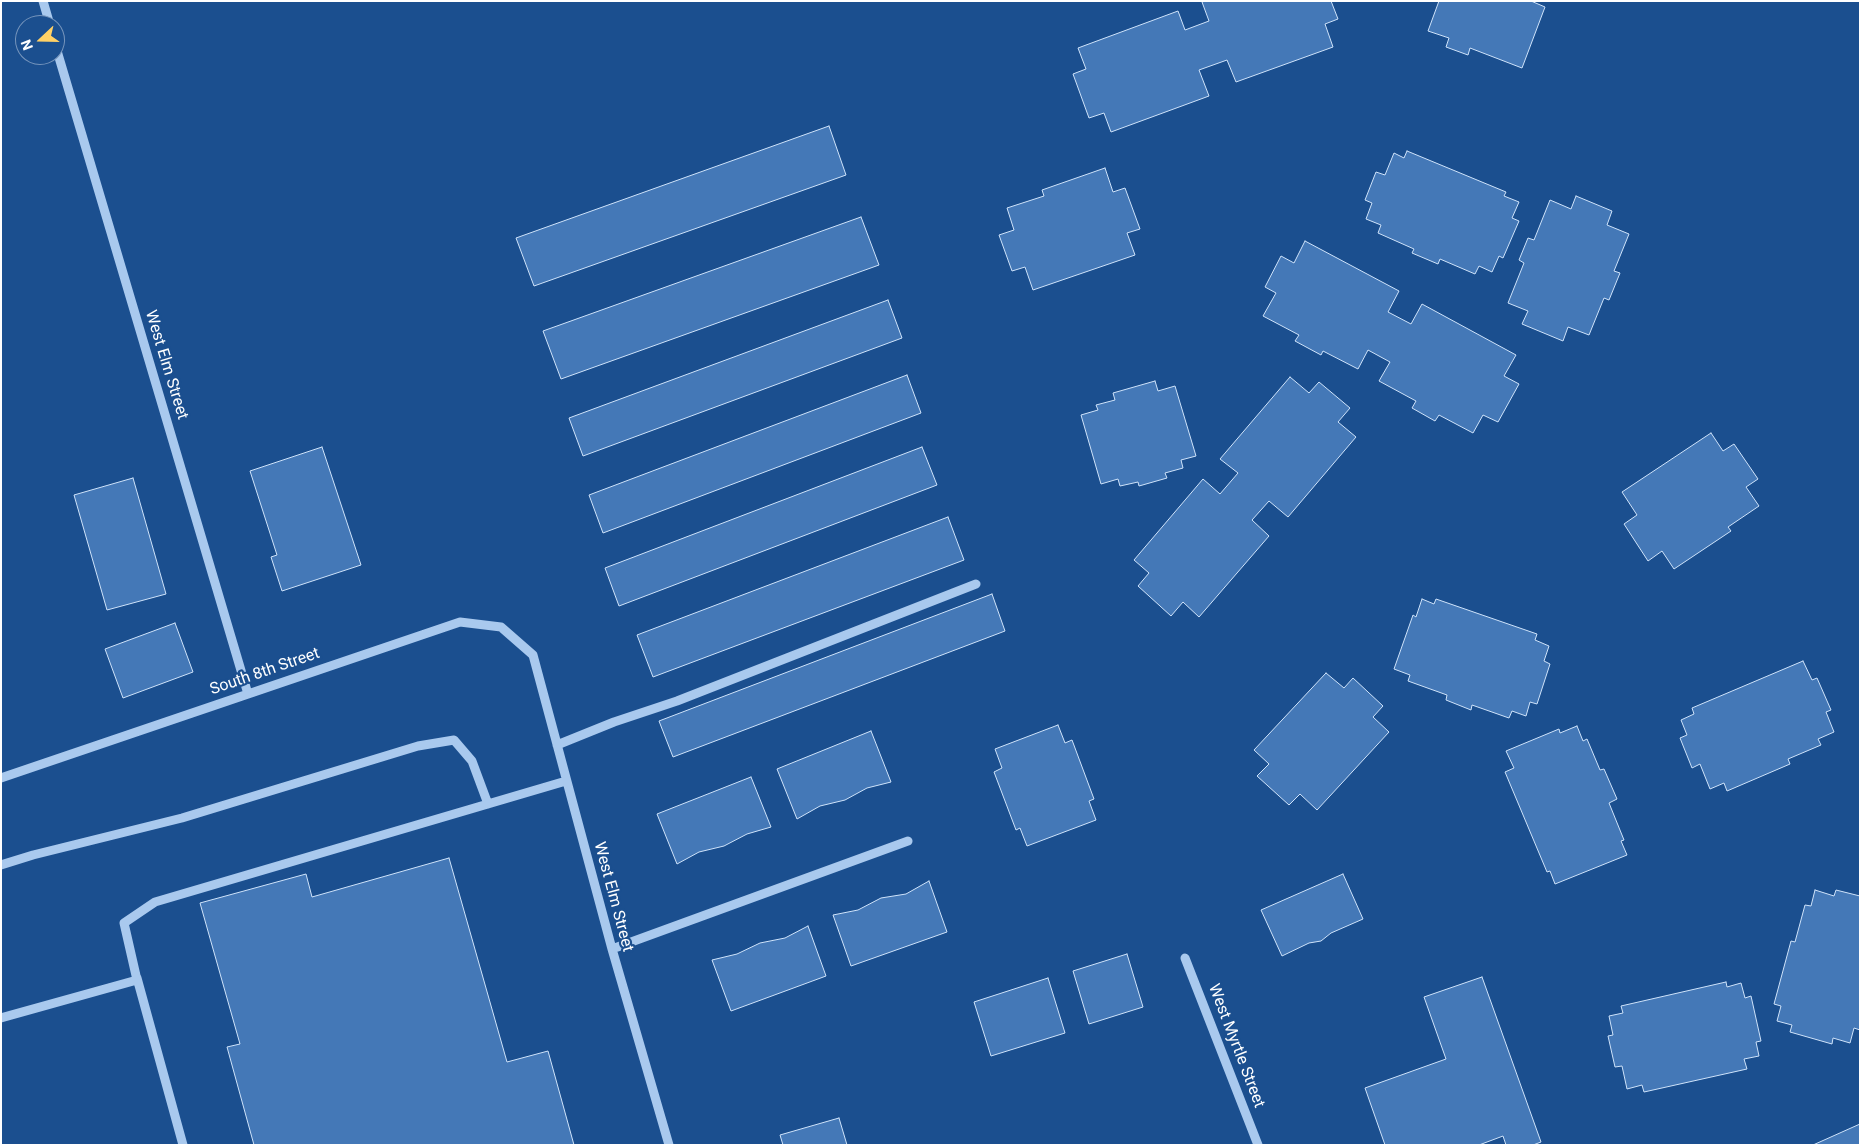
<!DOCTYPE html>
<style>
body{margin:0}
#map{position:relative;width:1861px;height:1146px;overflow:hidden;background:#1b4f8f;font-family:Roboto,sans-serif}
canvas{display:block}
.frame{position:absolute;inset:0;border:2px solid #fff;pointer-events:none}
.north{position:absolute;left:15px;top:15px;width:50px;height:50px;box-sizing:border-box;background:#1b4f8f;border:1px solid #7695bc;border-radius:50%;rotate:249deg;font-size:14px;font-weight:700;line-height:20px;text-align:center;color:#fff}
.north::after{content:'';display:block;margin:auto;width:18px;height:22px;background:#ffd166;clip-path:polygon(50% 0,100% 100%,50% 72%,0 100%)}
</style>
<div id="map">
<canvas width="1861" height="1146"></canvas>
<div class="frame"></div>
<div class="north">N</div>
</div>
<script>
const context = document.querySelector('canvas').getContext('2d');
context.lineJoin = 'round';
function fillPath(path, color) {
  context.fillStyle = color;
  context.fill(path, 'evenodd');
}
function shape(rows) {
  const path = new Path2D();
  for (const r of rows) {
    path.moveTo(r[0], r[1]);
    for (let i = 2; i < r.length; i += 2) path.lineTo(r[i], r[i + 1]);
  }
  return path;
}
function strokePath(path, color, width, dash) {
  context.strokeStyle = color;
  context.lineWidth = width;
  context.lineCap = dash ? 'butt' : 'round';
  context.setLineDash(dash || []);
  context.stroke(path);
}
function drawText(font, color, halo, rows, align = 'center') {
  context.font = font + ' Roboto,sans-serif';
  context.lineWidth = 4.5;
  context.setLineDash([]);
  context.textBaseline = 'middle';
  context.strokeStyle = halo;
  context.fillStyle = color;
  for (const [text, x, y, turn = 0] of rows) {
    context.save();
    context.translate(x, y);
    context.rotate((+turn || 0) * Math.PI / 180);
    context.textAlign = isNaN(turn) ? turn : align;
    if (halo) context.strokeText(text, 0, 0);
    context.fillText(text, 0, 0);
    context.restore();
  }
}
const building = shape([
 [1205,1,1331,1,1338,19,1325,24,1333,47,1236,82,1227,60,1199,70,1209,96,1111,132,1104,113,1089,118,1073,74,1086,69,1078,48,1178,11,1185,30,1209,21,1202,2,1205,1],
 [1439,1,1531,1,1545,7,1522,68,1470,48,1468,55,1446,47,1449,38,1428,31,1439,1],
 [829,126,846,175,534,286,516,238,829,126],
 [1407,151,1506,192,1504,196,1519,202,1512,218,1519,221,1503,258,1499,256,1492,272,1479,266,1475,274,1440,259,1438,264,1412,253,1414,249,1378,233,1381,225,1366,219,1372,203,1365,200,1376,172,1385,175,1394,153,1404,158,1407,151],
 [1105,168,1113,192,1125,188,1140,229,1127,233,1135,255,1033,290,1025,267,1012,271,999,235,1014,230,1007,208,1044,196,1042,190,1105,168],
 [1576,196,1612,211,1607,225,1629,234,1614,271,1620,273,1609,300,1604,298,1589,335,1568,327,1563,341,1522,324,1528,311,1508,303,1524,263,1519,260,1528,238,1534,240,1550,200,1571,209,1576,196],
 [861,217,879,265,561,379,543,331,861,217],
 [1305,241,1399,291,1388,312,1411,324,1422,304,1516,355,1504,376,1519,384,1498,422,1483,415,1473,433,1439,415,1435,421,1412,408,1416,401,1379,381,1390,362,1368,350,1358,369,1323,351,1321,355,1295,341,1299,335,1263,316,1276,293,1265,287,1281,256,1294,263,1305,241],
 [888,300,902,338,583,456,569,418,888,300],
 [907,375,921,413,603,533,589,495,907,375],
 [1290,377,1309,393,1319,382,1350,408,1338,422,1356,437,1288,517,1269,501,1252,520,1269,536,1199,617,1183,602,1171,616,1138,586,1149,573,1134,560,1203,479,1220,494,1238,473,1220,459,1290,377],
 [1155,381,1158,391,1175,386,1196,456,1181,460,1183,468,1165,473,1167,478,1139,486,1138,482,1120,486,1118,479,1101,484,1081,415,1098,410,1096,405,1115,400,1113,393,1155,381],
 [1711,433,1723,451,1734,444,1758,479,1746,487,1759,506,1728,527,1731,531,1674,569,1662,551,1648,561,1624,524,1637,515,1622,492,1711,433],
 [322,447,361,565,282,591,271,557,277,555,250,471,322,447],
 [922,447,937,485,619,606,605,568,922,447],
 [133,478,166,594,107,610,74,495,133,478],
 [948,517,964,560,653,677,637,635,948,517],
 [992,594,1005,631,673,757,659,721,992,594],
 [1422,599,1434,604,1436,599,1537,634,1535,640,1549,646,1544,661,1550,664,1537,704,1530,702,1526,716,1512,711,1509,718,1472,705,1471,710,1446,700,1447,695,1408,681,1410,675,1394,669,1413,615,1416,617,1422,599],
 [175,623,193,672,123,698,105,649,175,623],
 [1803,661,1812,680,1817,678,1831,710,1826,712,1834,732,1818,739,1821,745,1788,759,1790,764,1727,791,1724,783,1710,789,1700,764,1692,768,1680,738,1687,735,1681,720,1694,714,1692,708,1803,661],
 [1326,673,1344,688,1353,678,1383,706,1373,717,1389,732,1317,810,1300,794,1289,805,1257,776,1269,764,1254,750,1326,673],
 [1058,725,1065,743,1072,740,1094,799,1089,801,1096,820,1027,846,1020,828,1016,830,994,772,1002,768,995,749,1058,725],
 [1577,726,1583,741,1587,739,1600,770,1604,769,1617,799,1609,803,1624,840,1621,841,1627,855,1555,884,1550,871,1547,872,1505,772,1514,768,1506,751,1559,729,1560,733,1577,726],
 [871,731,891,782,867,788,845,800,820,806,797,819,777,769,871,731],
 [751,777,771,827,747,834,724,846,699,852,677,864,657,814,751,777],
 [449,858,507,1062,548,1051,574,1145,254,1145,227,1047,240,1044,200,903,306,874,312,897,449,858],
 [1343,874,1363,919,1331,933,1321,941,1309,943,1282,956,1261,910,1343,874],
 [929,881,947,932,851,966,833,915,858,910,881,898,906,894,929,881],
 [1815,890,1834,896,1836,890,1860,896,1860,1030,1854,1028,1850,1043,1833,1038,1832,1044,1790,1032,1792,1025,1777,1021,1781,1006,1774,1004,1791,941,1795,942,1805,905,1811,906,1815,890],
 [808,926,826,976,731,1011,712,960,737,954,760,943,785,938,808,926],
 [1127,954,1143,1007,1089,1024,1073,971,1127,954],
 [1482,977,1541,1142,1533,1145,1506,1145,1503,1136,1479,1145,1385,1145,1365,1088,1446,1059,1424,997,1482,977],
 [1048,978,1065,1033,991,1056,974,1002,1048,978],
 [1726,982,1727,987,1741,983,1745,998,1751,996,1761,1041,1756,1042,1759,1056,1744,1059,1747,1069,1644,1092,1642,1085,1627,1089,1622,1066,1615,1067,1608,1036,1613,1035,1609,1016,1623,1013,1621,1006,1726,982],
 [839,1118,847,1145,783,1145,780,1135,839,1118],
 [1860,1124,1860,1145,1813,1145,1860,1124]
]);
fillPath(building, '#4478b7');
strokePath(building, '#cfe3fa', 1);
strokePath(shape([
 [43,1,50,25],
 [55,44,248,694],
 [557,745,614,722,677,701,976,584],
 [1,778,460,622,501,627,533,655,612,949,669,1145],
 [1,865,33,855,182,818,418,746,454,740,472,761,488,804],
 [612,949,908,841],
 [1185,958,1258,1145],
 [137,980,124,923,155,902,566,781],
 [1,1018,137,980,137,978,183,1145]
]), '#a9c9ee', 9);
drawText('16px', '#fff', '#1b4f8f', [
 ["West Elm Street",166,365,73],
 ["South 8th Street",265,672,-19],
 ["West Elm Street",613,897,75],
 ["West Myrtle Street",1236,1046,69]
]);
</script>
